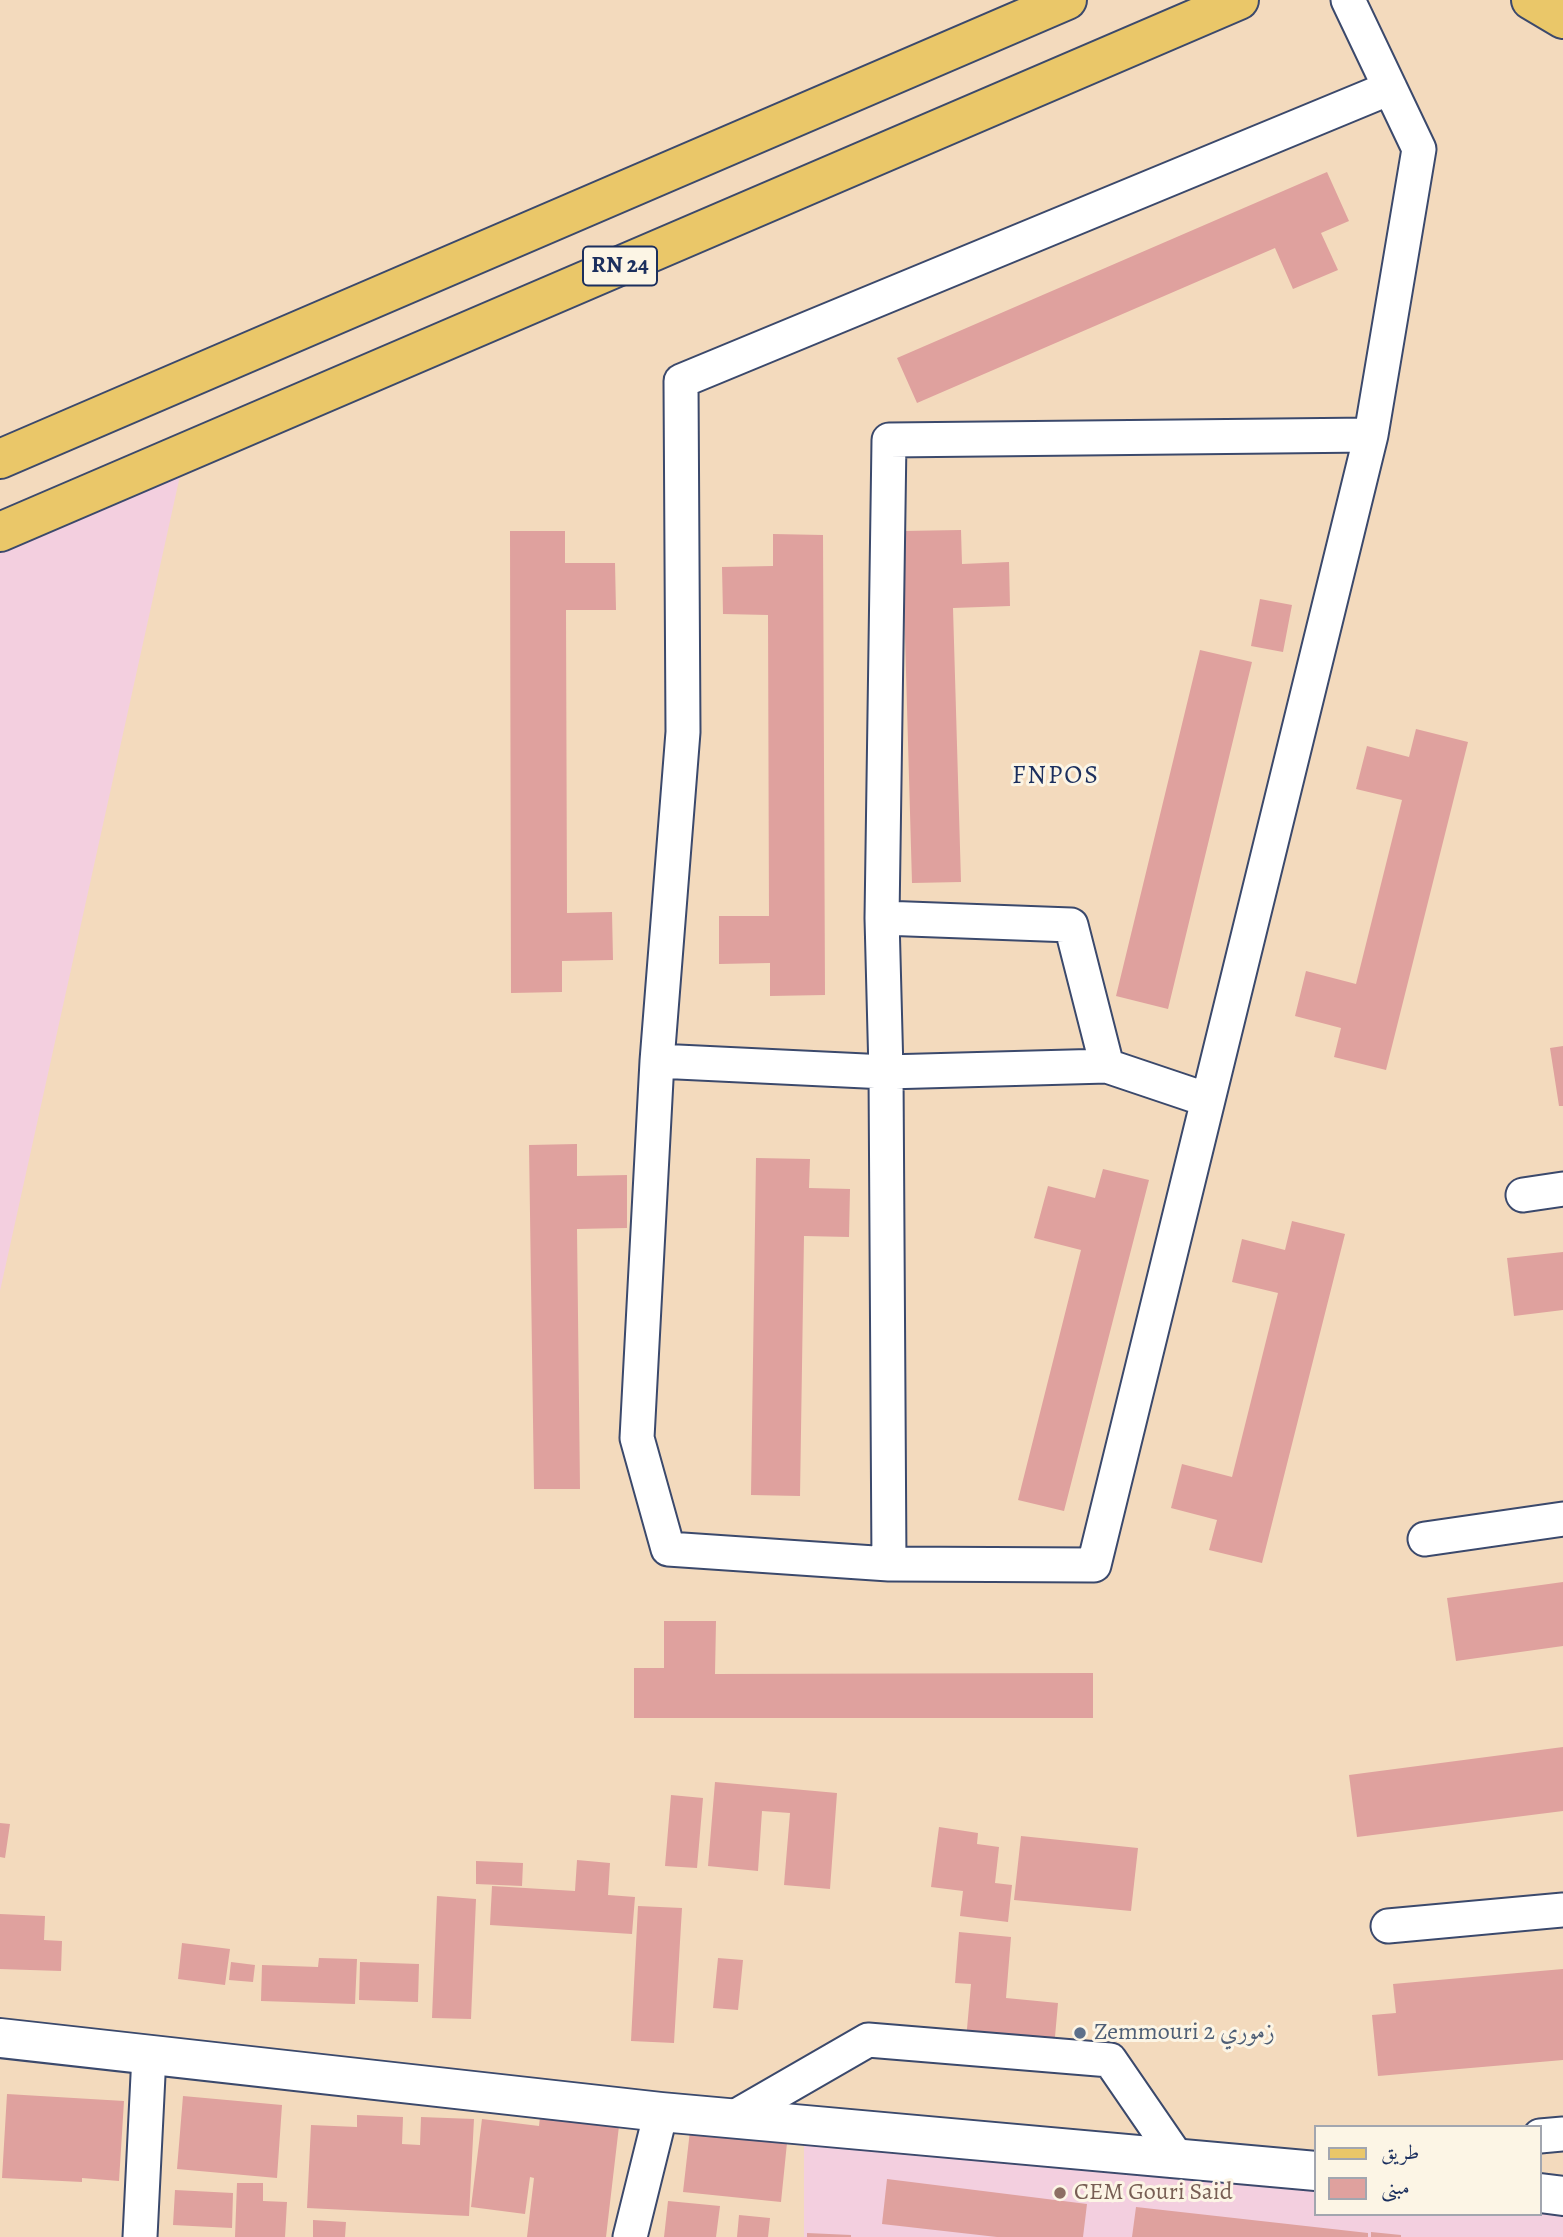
<!DOCTYPE html>
<meta charset="utf-8">
<style>
body{margin:0}
#map{position:relative;width:1563px;height:2237px;overflow:hidden;background:#f3dabd;font-family:Alegreya,Amiri,serif}
canvas{display:block}
.legend{position:absolute;left:1314px;top:2125px;width:228px;height:91px;box-sizing:border-box;background:#fcf5e5;border:2px solid #a2a6af;margin:0;padding:9px 12px;list-style:none;font-size:21px;color:#1b2f5e}
.legend li{display:flex;align-items:center;gap:14px;height:35px}
.legend b{width:35px;border:2px solid #a2a6af}
</style>
<div id="map">
<canvas width="1563" height="2237"></canvas>
<ul class="legend">
<li><b style="height:9px;background:#eac769"></b>طريق</li>
<li><b style="height:19px;background:#dfa19e"></b>مبنى</li>
</ul>
</div>
<script>
const context = document.querySelector('canvas').getContext('2d');
context.lineJoin = 'round';
function fillPath(path, color) {
  context.fillStyle = color;
  context.fill(path, 'evenodd');
}
function shape(rows) {
  const path = new Path2D();
  for (const r of rows) {
    path.moveTo(r[0], r[1]);
    for (let i = 2; i < r.length; i += 2) path.lineTo(r[i], r[i + 1]);
  }
  return path;
}
function strokePath(path, color, width, dash) {
  context.strokeStyle = color;
  context.lineWidth = width;
  context.lineCap = dash ? 'butt' : 'round';
  context.setLineDash(dash || []);
  context.stroke(path);
}
function drawText(font, color, halo, rows, align = 'center') {
  context.font = font + ' Alegreya,Amiri,serif';
  context.lineWidth = 6;
  context.setLineDash([]);
  context.textBaseline = 'middle';
  context.strokeStyle = halo;
  context.fillStyle = color;
  for (const [text, x, y, turn = 0] of rows) {
    context.save();
    context.translate(x, y);
    context.rotate((+turn || 0) * Math.PI / 180);
    context.textAlign = isNaN(turn) ? turn : align;
    if (halo) context.strokeText(text, 0, 0);
    context.fillText(text, 0, 0);
    context.restore();
  }
}
fillPath(shape([
 [185,453,0,1291,0,532],
 [804,2125,1316,2171,1316,2214,1540,2214,1540,2194,1563,2197,1563,2237,804,2237]
]), '#f3cfdf');
fillPath(shape([
 [1327,172,1349,221,1321,233,1338,270,1293,289,1275,248,917,403,897,358],
 [961,530,962,564,1009,562,1010,606,953,608,961,882,912,883,902,531],
 [510,531,565,531,565,563,615,563,616,610,566,610,567,913,612,912,613,960,562,961,562,992,511,993],
 [773,534,823,535,825,995,770,996,770,963,719,964,719,916,769,916,768,615,723,614,722,567,773,566],
 [1260,599,1292,605,1283,652,1251,646],
 [1200,650,1252,662,1168,1009,1116,996],
 [1416,729,1468,742,1386,1070,1334,1057,1341,1028,1295,1016,1306,971,1356,984,1402,800,1356,789,1367,746,1409,757],
 [1563,1046,1563,1106,1559,1106,1550,1048],
 [577,1144,577,1176,627,1175,627,1228,577,1229,580,1489,534,1489,529,1145],
 [756,1158,810,1159,809,1188,850,1189,849,1237,804,1236,800,1496,751,1495],
 [1103,1169,1149,1180,1064,1511,1018,1500,1081,1250,1034,1238,1048,1186,1095,1198],
 [1292,1221,1345,1234,1262,1563,1209,1550,1217,1520,1171,1508,1182,1464,1232,1477,1278,1293,1232,1282,1242,1239,1285,1250],
 [1563,1252,1563,1310,1514,1316,1507,1258],
 [1563,1582,1563,1646,1456,1661,1447,1598],
 [664,1621,716,1621,715,1674,1093,1673,1093,1718,634,1718,634,1668,664,1668],
 [1563,1747,1563,1811,1357,1837,1349,1775],
 [715,1782,837,1793,830,1889,784,1885,790,1813,762,1811,758,1871,708,1866],
 [671,1795,703,1798,697,1868,665,1866],
 [0,1823,10,1824,5,1858,0,1857],
 [939,1827,978,1833,977,1844,999,1847,995,1883,1012,1885,1008,1922,960,1916,963,1891,931,1887],
 [1021,1836,1138,1848,1131,1911,1014,1900],
 [577,1860,610,1863,608,1895,635,1897,632,1934,490,1925,492,1886,575,1891],
 [476,1861,523,1863,522,1886,476,1884],
 [437,1896,476,1899,471,2019,432,2018],
 [638,1906,682,1908,674,2043,631,2041],
 [0,1914,45,1916,44,1940,62,1941,61,1971,0,1969],
 [959,1932,1011,1937,1006,1998,1058,2003,1054,2048,966,2040,971,1984,955,1983],
 [182,1943,230,1949,225,1985,178,1979],
 [319,1958,357,1959,355,2004,261,2001,262,1965,318,1967],
 [718,1958,743,1960,738,2010,713,2008],
 [231,1962,255,1965,253,1982,229,1980],
 [360,1962,419,1964,418,2002,359,2000],
 [1563,1969,1563,2060,1378,2076,1372,2015,1396,2013,1393,1984],
 [7,2094,124,2101,119,2181,82,2178,82,2182,2,2178],
 [183,2096,282,2105,277,2178,177,2169],
 [357,2115,403,2117,402,2144,420,2145,421,2117,474,2119,469,2216,307,2208,311,2125,357,2127],
 [540,2117,619,2126,606,2237,527,2237,534,2178,530,2177,525,2214,471,2207,482,2119,539,2126],
 [691,2122,788,2133,781,2202,683,2192],
 [887,2179,1087,2204,1083,2237,997,2237,882,2224],
 [237,2183,263,2183,263,2201,287,2202,285,2237,235,2237],
 [175,2190,233,2193,232,2228,173,2225],
 [668,2201,720,2206,716,2237,664,2237],
 [1136,2207,1368,2233,1368,2237,1132,2237],
 [739,2215,770,2218,768,2237,737,2237],
 [313,2220,346,2222,345,2237,313,2237],
 [1371,2232,1401,2235,1401,2237,1371,2237],
 [807,2233,851,2235,851,2237,807,2237]
]), '#dfa19e');
const minor = shape([
 [1348,0,1419,149,1371,435,889,440,882,918,1071,925,1107,1066,886,1072,657,1061,683,732,681,381,1390,88],
 [882,918,886,1072,889,1564,1094,1565,1371,435],
 [657,1061,637,1438,668,1549,889,1564],
 [1107,1066,1208,1100],
 [1523,1195,1563,1189],
 [1425,1539,1563,1519],
 [1388,1926,1563,1910],
 [731,2119,868,2040,1110,2060,1178,2159],
 [1540,2136,1563,2134],
 [140,2237,149,2055],
 [630,2237,661,2112]
]);
const tertiary = shape([
 [0,2038,661,2112,1316,2171],
 [1540,2193,1563,2196]
]);
const primary = shape([
 [1531,0,1563,19]
]);
const trunk = shape([
 [0,459,1067,0],
 [0,532,1239,0]
]);
strokePath(minor, '#3b496c', 37);
strokePath(tertiary, '#3b496c', 42);
strokePath(primary, '#3b496c', 42);
strokePath(trunk, '#3b496c', 42);
strokePath(minor, '#fff', 33);
strokePath(tertiary, '#fff', 38);
strokePath(primary, '#eac769', 38);
strokePath(trunk, '#eac769', 38);
for (const [x, y, r, color] of [
 [1080,2033,7,"#5c6f8a"],
 [1060,2193,7,"#8d6e63"]
]) {
  const dot = new Path2D();
  dot.arc(x, y, r, 0, 2 * Math.PI);
  context.fillStyle = color;
  context.fill(dot);
  strokePath(dot, '#fcf5e5', 2.5);
}
for (const [x, y, w] of [
 [620,266,74]
]) {
  const box = new Path2D();
  box.roundRect(x - w / 2, y - 19.5, w, 39, 5);
  context.fillStyle = '#fcf5e5';
  context.fill(box);
  strokePath(box, '#1b2f5e', 2);
}
drawText('bold 23px', '#1b2f5e', null, [
 ["RN 24",620,266]
]);
drawText('24px', '#4e5e75', '#fcf5e5', [
 ["Zemmouri 2 زموري",1094,2033]
], 'left');
drawText('24px', '#785e54', '#fcf5e5', [
 ["CEM Gouri Said",1074,2193]
], 'left');
context.letterSpacing = '2px';
drawText('26px', '#1b2f5e', '#fcf5e5', [
 ["FNPOS",1056,777]
]);
context.letterSpacing = '0px';
</script>
